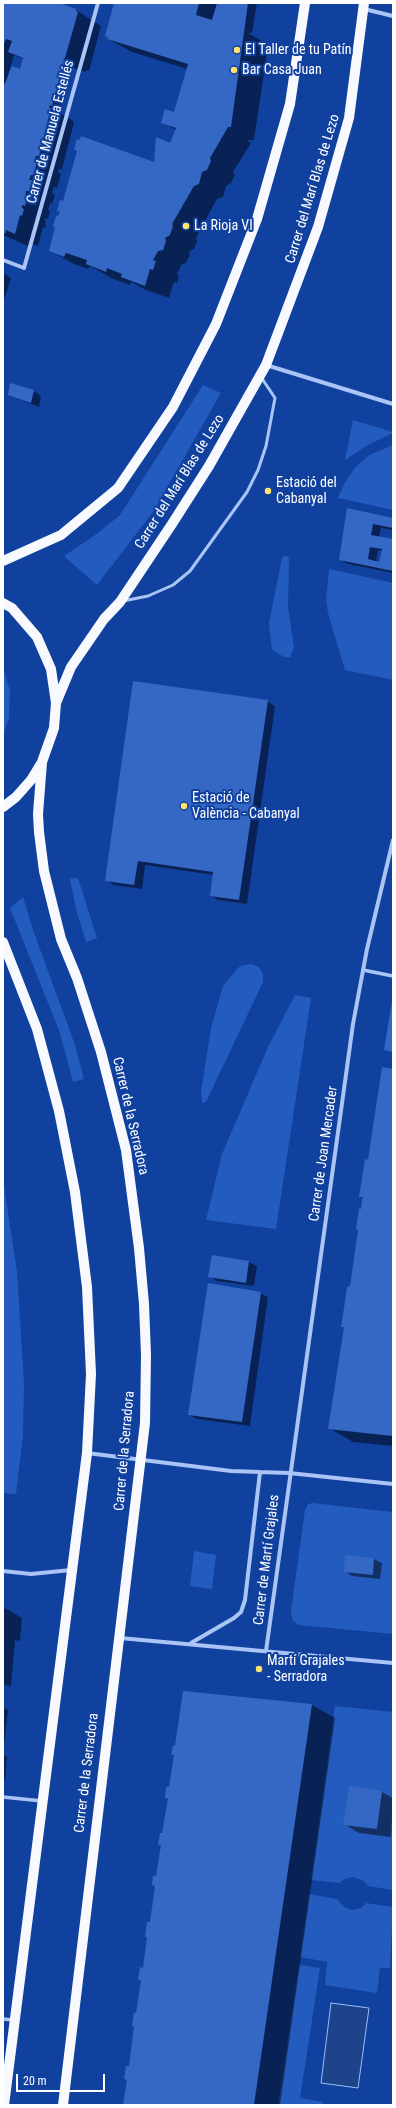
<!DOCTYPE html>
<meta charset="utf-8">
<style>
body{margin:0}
#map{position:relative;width:396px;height:2108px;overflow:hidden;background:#11419f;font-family:"Roboto Condensed",sans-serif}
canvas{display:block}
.frame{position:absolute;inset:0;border:4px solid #fff;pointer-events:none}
.scale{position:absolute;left:16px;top:2074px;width:89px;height:18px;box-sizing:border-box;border:2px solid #fff;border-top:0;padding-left:5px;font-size:12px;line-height:14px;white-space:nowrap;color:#fff;-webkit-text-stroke:3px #11419f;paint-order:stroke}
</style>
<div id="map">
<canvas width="396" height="2108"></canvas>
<div class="frame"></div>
<div class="scale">20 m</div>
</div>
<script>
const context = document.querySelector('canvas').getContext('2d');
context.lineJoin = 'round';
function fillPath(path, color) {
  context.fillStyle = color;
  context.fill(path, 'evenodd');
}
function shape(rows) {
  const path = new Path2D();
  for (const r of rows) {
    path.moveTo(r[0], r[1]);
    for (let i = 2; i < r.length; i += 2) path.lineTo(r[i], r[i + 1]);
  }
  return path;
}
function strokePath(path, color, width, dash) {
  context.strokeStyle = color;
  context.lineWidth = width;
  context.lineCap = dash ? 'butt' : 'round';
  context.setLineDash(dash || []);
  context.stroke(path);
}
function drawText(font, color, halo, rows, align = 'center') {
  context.font = font + ' "Roboto Condensed",sans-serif';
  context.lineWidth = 4;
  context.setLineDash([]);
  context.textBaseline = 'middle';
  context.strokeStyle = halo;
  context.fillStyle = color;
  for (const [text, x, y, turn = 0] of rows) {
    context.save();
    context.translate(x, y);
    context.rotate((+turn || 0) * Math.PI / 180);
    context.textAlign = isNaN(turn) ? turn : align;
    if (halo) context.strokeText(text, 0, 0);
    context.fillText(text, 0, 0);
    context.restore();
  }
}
fillPath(shape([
 [203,385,221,393,153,512,97,585,64,556,98,533,120,515],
 [353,420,393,432,393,433,366,446,345,460],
 [393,445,393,510,338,498,345,482,355,468,369,455],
 [284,556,288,556,289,559,288,608,294,648,290,657,284,657,272,650,269,623,282,558],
 [329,569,393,583,393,680,345,670,328,613,326,599],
 [3,667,10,691,9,718,3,735],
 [78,878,97,938,86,942,76,909,70,879],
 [23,897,33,930,75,1045,84,1079,73,1082,60,1033,10,908],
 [251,964,259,967,263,974,263,982,206,1102,202,1103,201,1092,211,1028,223,986,240,966],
 [295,995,311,998,276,1229,206,1220,222,1154,268,1047],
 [3,1179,17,1272,24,1383,23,1435,16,1494,3,1493],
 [313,1503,393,1512,393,1634,299,1625,293,1621,291,1613,293,1597,305,1510,308,1504],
 [194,1551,216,1555,212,1589,190,1586],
 [335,1706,393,1712,393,1890,368,1886,364,1881,353,1877,345,1879,339,1883,311,1880],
 [309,1894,337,1899,344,1907,352,1910,361,1908,366,1903,393,1907,390,1968,380,1968,377,1993,325,1985,327,1962,300,1957],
 [299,1965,320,1968,300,2098,323,2102,323,2105,278,2105]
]), '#245bbe');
const water = shape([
 [331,2003,369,2008,358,2088,321,2083,331,2003]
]);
fillPath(water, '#1f438a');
strokePath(water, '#9bbdf8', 1);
fillPath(shape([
 [3,3,57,3,76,10,101,26,89,71,86,70,86,72,71,67,60,109,52,108,72,120,74,123,62,169,59,169,58,172,61,174,57,188,54,187,52,193,55,195,52,204,50,203,49,207,48,210,50,211,48,219,45,218,46,228,43,227,38,246,29,243,28,246,3,235],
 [14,55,23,59,20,70,10,75,8,75],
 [115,3,257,3,252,33,248,33,267,44,268,47,254,140,247,140,251,143,233,172,235,175,231,183,226,186,223,197,217,199,196,238,197,241,194,249,189,252,190,255,186,263,182,264,177,274,179,276,177,283,174,282,169,298,146,290,131,282,130,285,111,278,90,266,88,269,74,264,50,251,63,203,155,164,171,144,176,130,162,122,175,113,187,69,132,52,108,39],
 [3,273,11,278,4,300,3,300],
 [34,391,41,396,39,407,9,395],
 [348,509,393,519,393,530,381,528,379,537,393,541,393,573,348,564,340,560],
 [378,550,383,551,380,564,376,562],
 [267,701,275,706,247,904,218,900,211,895,214,875,145,865,142,889,114,885,106,880],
 [393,1070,393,1446,353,1442,329,1428,344,1327,342,1326,357,1289,357,1242,360,1210,362,1210,364,1198,360,1196],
 [213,1256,249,1262,257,1266,254,1286,217,1281,210,1276],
 [260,1293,268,1297,250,1426,197,1419,189,1415],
 [346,1556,374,1559,382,1563,380,1579,352,1576,345,1571],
 [3,1607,22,1618,20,1641,15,1640,11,1686,3,1685],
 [312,1705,335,1718,280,2105,124,2105,128,2081,125,2079,130,2067,142,1981,139,1979,144,1969,156,1886,153,1885,157,1877,162,1846,159,1844,163,1834,169,1799,166,1797,170,1789,175,1756,172,1755],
 [3,1707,8,1710,3,1755,7,1757,5,1780,3,1780],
 [349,1788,382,1792,393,1798,391,1837,359,1833,344,1824]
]), '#0007');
fillPath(shape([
 [3,3,59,3,76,9,76,11,78,12,65,58,63,58,65,60,52,106,50,105,49,108,51,108,39,156,36,156,35,159,38,160,33,175,31,175,29,180,32,180,29,191,26,191,26,193,25,196,27,197,25,206,22,205,22,208,24,209,22,216,20,215,15,234,6,230,5,234,3,233,3,88,12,66,20,69,23,58,8,52,12,41,6,39,3,46],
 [114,3,199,3,196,15,212,20,217,3,248,3,231,127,228,127,210,158,211,161,207,170,202,172,199,184,194,186,172,224,173,226,170,235,165,238,166,241,163,250,158,251,153,260,156,261,153,270,150,269,145,286,121,277,122,274,107,268,106,272,86,264,87,260,66,253,64,257,49,251,55,227,53,226,56,216,58,216,60,212,57,211,60,200,63,201,77,151,74,150,77,139,80,140,81,136,154,162,156,137,170,143,176,128,161,123,165,109,174,112,188,64,107,39,108,37,105,36],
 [10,383,34,390,31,403,8,395],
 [347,508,393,518,393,528,373,524,371,535,393,539,393,571,339,560],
 [370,547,382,549,379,562,368,559],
 [133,681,268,700,239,900,210,896,213,872,138,861,134,885,105,881],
 [392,1001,393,1001,393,1052,384,1050],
 [382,1067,393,1069,393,1436,328,1429,344,1327,341,1327,344,1308,347,1287,350,1286,358,1230,356,1229,359,1208,361,1209,362,1200,363,1197,359,1197,365,1159,368,1160],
 [212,1255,249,1261,246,1283,208,1277],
 [208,1283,261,1292,242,1422,188,1415],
 [345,1555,374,1558,373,1575,344,1572],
 [183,1691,312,1704,254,2105,123,2105,127,2080,124,2079,126,2066,129,2066,134,2026,132,2026,134,2012,136,2013,141,1980,138,1980,140,1967,143,1968,147,1937,145,1937,147,1922,150,1922,155,1886,152,1885,153,1876,156,1876,161,1845,158,1845,160,1833,162,1833,168,1798,165,1798,166,1787,169,1787,174,1755,171,1755,173,1745,175,1746],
 [349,1786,382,1791,377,1829,343,1825]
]), '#3568c4');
strokePath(shape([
 [123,601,148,596,173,585,190,571,247,492,258,470,266,446,275,398,261,377]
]), '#a9c4f5', 3);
strokePath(shape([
 [363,970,393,976],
 [3,1797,42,1801],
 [3,2019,14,2020]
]), '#a9c4f5', 3.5);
strokePath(shape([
 [364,9,393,16],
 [3,260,24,268,98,3],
 [266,365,393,404],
 [87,1453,231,1471,289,1473,393,1484],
 [3,1571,31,1574,71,1570],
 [120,1638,393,1663],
 [191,1643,234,1618,241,1612,245,1600,260,1472],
 [266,1651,353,1024,367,949,393,840]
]), '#a9c4f5', 4);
strokePath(shape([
 [3,561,61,535,118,488,173,407,216,324,257,219,290,104,305,3],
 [3,603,12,608,37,637,51,669,56,703,54,728,42,762,31,780,16,797,3,807],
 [56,703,71,667,104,619,120,602,172,524,209,466,266,365,318,227,349,118,364,3],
 [42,762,38,814,39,832,44,871,61,939,77,978,101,1052,126,1150,139,1248,144,1304,146,1355,145,1423,63,2105],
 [3,942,37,1029,59,1111,75,1192,87,1287,91,1374,87,1453,4,2105]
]), '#f7f9ff', 10);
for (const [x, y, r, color] of [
 [237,50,4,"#ffe36d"],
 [234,70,4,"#ffe36d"],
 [186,226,4,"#ffe36d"],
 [268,491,4,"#ffe36d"],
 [184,806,4,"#ffe36d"],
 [259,1669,4,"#ffe36d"]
]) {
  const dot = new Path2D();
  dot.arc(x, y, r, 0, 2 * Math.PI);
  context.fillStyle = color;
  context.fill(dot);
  strokePath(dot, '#11419f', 1.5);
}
drawText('14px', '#fff', '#11419f', [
 ["El Taller de tu Patín",245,50],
 ["Bar Casa Juan",242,70],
 ["La Rioja VI",194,226],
 ["Estació del",276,483],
 ["Cabanyal",276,499],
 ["Estació de",192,798],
 ["València - Cabanyal",192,814],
 ["Martí Grajales",267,1661],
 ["- Serradora",267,1677]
], 'left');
drawText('14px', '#fff', '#11419f', [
 ["Carrer de Manuela Estellés",51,132,-75],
 ["Carrer del Marí Blas de Lezo",313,189,-73],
 ["Carrer del Marí Blas de Lezo",180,482,-58],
 ["Carrer de la Serradora",130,1116,77],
 ["Carrer de Joan Mercader",324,1154,-82],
 ["Carrer de la Serradora",125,1451,-85],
 ["Carrer de Martí Grajales",267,1560,-83],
 ["Carrer de la Serradora",87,1773,-83]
]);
</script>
